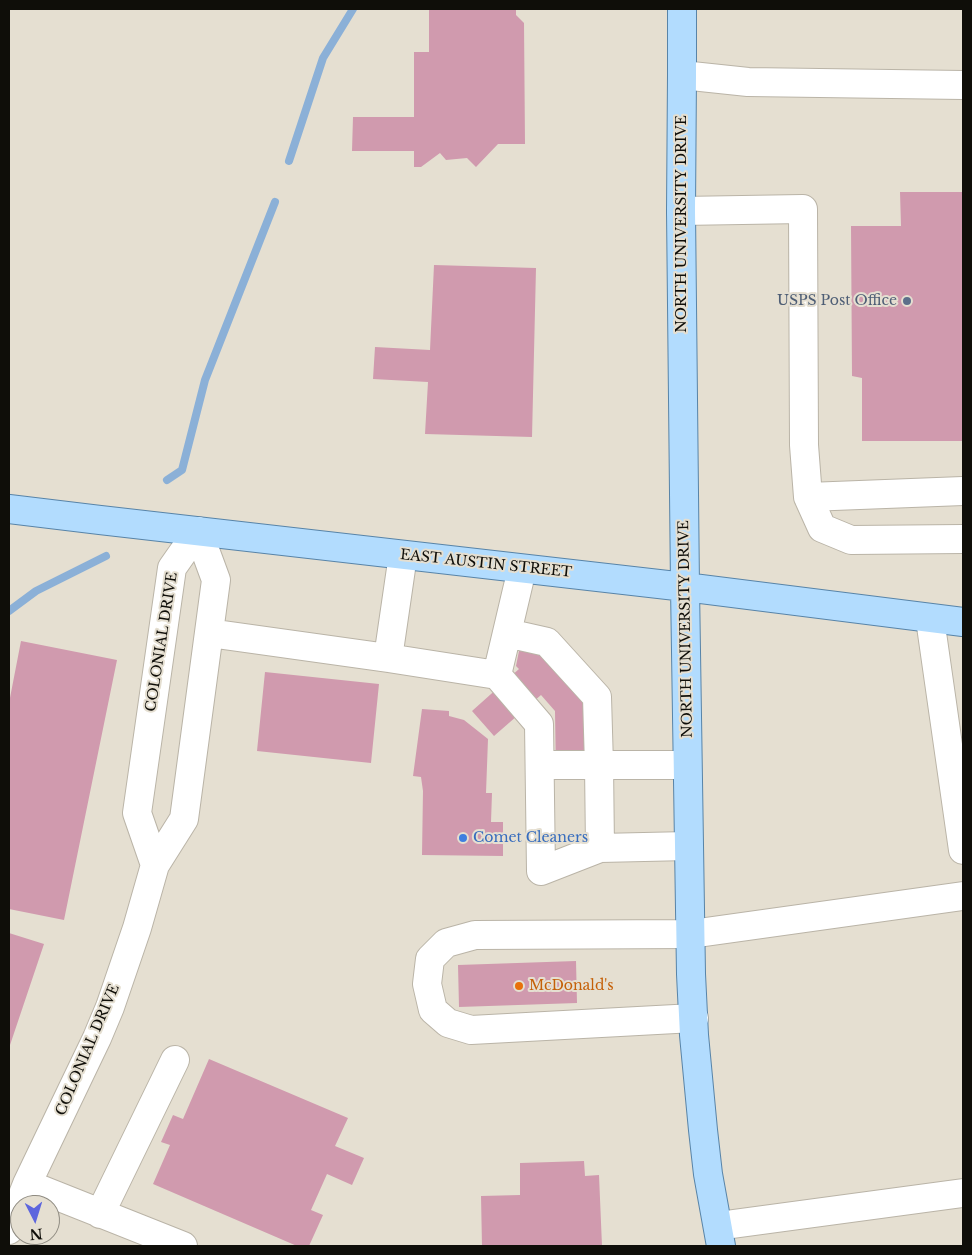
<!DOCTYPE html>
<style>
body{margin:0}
#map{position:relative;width:972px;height:1255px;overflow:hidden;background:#e5dfd1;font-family:"Libre Baskerville",serif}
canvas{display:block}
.frame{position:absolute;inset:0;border:10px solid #0f0e09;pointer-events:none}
.north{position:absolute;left:10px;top:1195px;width:50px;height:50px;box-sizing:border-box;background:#e5dfd1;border:1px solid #8f8b81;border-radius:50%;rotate:175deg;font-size:14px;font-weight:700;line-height:20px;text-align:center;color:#0f0e09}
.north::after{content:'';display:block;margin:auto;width:18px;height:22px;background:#5d66de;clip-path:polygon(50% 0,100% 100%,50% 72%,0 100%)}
</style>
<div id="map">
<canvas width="972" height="1255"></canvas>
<div class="frame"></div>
<div class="north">N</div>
</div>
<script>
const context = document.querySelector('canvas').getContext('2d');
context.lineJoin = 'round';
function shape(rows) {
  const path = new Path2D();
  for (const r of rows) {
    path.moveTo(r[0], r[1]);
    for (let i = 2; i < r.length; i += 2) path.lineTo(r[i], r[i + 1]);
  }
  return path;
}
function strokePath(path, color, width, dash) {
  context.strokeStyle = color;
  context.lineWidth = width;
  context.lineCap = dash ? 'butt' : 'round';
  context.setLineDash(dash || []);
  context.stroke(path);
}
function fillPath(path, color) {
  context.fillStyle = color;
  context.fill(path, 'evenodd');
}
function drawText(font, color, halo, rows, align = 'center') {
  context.font = font + ' "Libre Baskerville",serif';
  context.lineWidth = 4;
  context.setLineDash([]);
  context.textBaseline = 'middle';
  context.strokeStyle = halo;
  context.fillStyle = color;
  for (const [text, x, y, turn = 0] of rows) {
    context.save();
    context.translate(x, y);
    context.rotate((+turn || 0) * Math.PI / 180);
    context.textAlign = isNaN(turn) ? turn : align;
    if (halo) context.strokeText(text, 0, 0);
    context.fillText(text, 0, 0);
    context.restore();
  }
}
strokePath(shape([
 [289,161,323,58,353,9],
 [167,480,182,470,205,380,275,202],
 [9,611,36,591,106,556]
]), '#8bb0d7', 8);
fillPath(shape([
 [429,9,516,9,516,15,524,23,525,144,498,144,476,167,467,158,446,160,440,153,421,167,414,167,414,151,352,151,353,117,414,117,414,52,429,52],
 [900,192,963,192,963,441,862,441,862,378,852,376,851,226,901,226],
 [434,265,536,268,532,437,425,434,428,382,373,379,375,347,430,350],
 [21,641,117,660,64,920,9,909,9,703],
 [539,648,586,702,586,775,556,776,555,711,541,695,494,736,472,711,519,669,516,666,519,651],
 [265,672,379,684,371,763,257,751],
 [422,709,449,711,449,716,464,720,488,739,486,793,492,793,491,822,503,822,503,856,422,855,423,791,421,777,413,776],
 [9,933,44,944,9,1048],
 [576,961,577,1003,459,1007,458,965],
 [209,1059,348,1118,335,1146,364,1158,352,1185,327,1174,311,1210,323,1215,309,1246,297,1246,153,1184,170,1145,161,1142,173,1115,183,1119],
 [584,1161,585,1176,599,1175,602,1246,482,1246,481,1196,520,1195,520,1163]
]), '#d09aae');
const minor = shape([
 [682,75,748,82,963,85],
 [681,211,803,209,804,445,808,497,963,491],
 [808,497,822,528,851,540,963,539],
 [198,531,216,580,184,819,155,865,137,813,172,568,198,531],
 [930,619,963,850],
 [209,633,388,658,497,675,522,569],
 [507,633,547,642,597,697,599,765,540,765],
 [388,658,403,555],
 [497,675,539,724,541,871,600,848],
 [687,765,599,765,600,848,688,846],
 [694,1018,471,1030,448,1023,433,1010,427,984,430,959,446,943,475,935,691,934,963,896],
 [27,1184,183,1246],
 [100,1214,175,1060],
 [718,1226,963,1193],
 [9,1230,27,1184,97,1038,110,1007,137,928,155,865]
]);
const major = shape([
 [682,9,682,75,681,211,685,587,691,974,694,1035,703,1130,708,1174,721,1246],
 [9,509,100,520,685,587,963,622]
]);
strokePath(minor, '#bab4a7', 30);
strokePath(major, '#5884a8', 30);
strokePath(minor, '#fff', 28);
strokePath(major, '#b2dcfe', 28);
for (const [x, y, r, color] of [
 [907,301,5,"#5c6f8a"],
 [463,838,5,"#3f7fe0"],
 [519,986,5,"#e8710a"]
]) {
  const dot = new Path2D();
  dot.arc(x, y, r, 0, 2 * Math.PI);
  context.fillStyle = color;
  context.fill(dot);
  strokePath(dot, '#e5dfd1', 2);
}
drawText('14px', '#0f0e09', '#e5dfd1', [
 ["NORTH UNIVERSITY DRIVE",682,224,-90],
 ["EAST AUSTIN STREET",486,564,6],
 ["NORTH UNIVERSITY DRIVE",686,629,-91],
 ["COLONIAL DRIVE",162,642,-81],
 ["COLONIAL DRIVE",88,1050,-67]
]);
drawText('14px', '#4e5e75', '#e5dfd1', [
 ["USPS Post Office",897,301]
], 'right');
drawText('14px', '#366cbe', '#e5dfd1', [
 ["Comet Cleaners",473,838]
], 'left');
drawText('14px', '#c56008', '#e5dfd1', [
 ["McDonald's",529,986]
], 'left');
</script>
